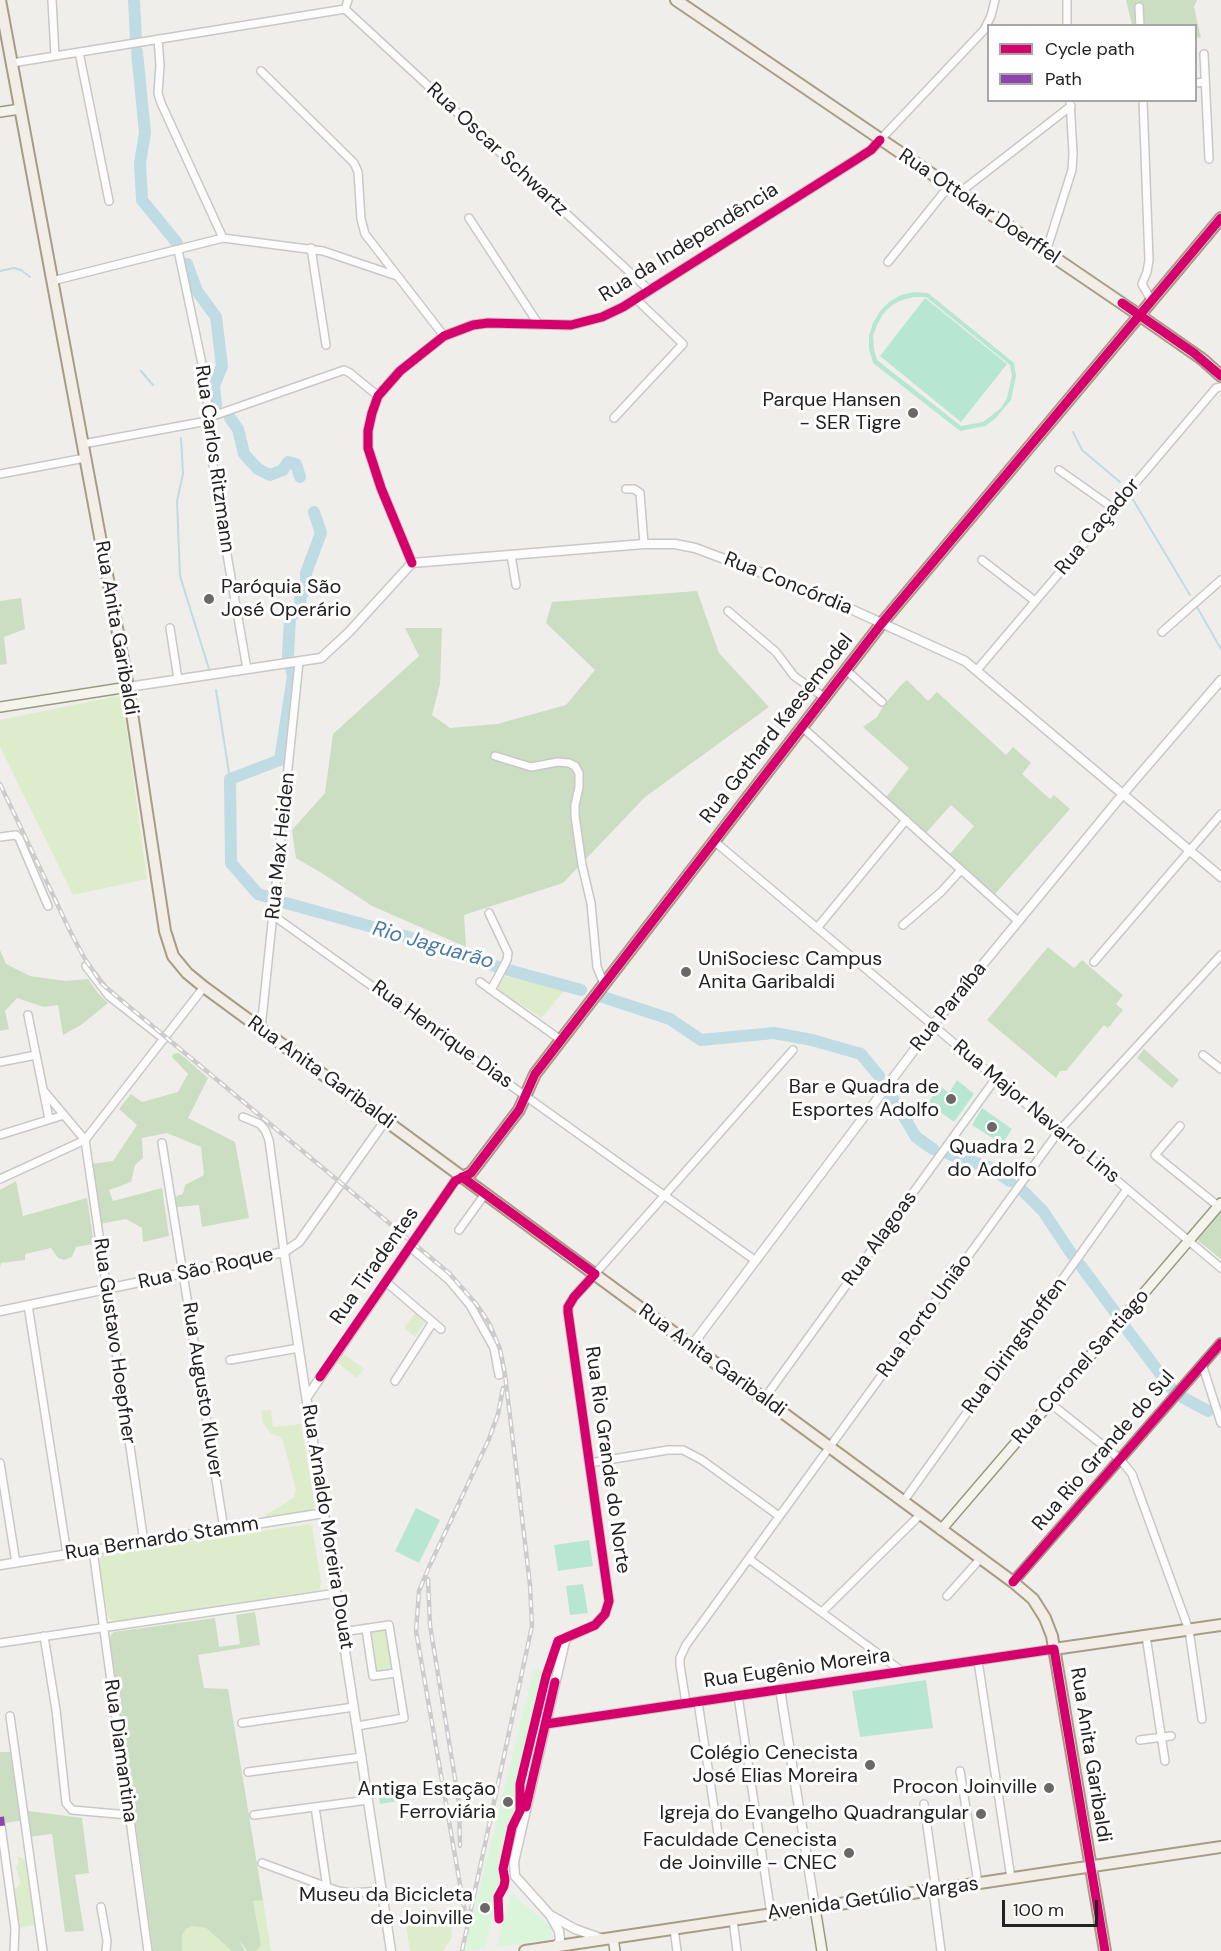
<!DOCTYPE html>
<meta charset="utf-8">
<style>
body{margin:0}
#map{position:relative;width:1221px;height:1951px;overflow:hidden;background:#f0eeeb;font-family:"DM Sans",sans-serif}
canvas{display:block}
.legend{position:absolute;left:987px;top:24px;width:210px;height:78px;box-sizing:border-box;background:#fff;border:2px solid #a7a7a7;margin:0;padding:8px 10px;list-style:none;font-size:18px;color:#222}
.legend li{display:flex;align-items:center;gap:12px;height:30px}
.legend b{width:30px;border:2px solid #a7a7a7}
.scale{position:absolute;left:1002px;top:1900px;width:96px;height:27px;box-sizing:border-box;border:3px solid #222;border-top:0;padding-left:8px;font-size:18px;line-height:21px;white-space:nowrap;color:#222;-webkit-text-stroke:4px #fff;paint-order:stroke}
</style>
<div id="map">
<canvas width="1221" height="1951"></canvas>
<ul class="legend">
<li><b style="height:8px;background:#d6006c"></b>Cycle path</li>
<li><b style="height:8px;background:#8e44ad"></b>Path</li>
</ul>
<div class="scale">100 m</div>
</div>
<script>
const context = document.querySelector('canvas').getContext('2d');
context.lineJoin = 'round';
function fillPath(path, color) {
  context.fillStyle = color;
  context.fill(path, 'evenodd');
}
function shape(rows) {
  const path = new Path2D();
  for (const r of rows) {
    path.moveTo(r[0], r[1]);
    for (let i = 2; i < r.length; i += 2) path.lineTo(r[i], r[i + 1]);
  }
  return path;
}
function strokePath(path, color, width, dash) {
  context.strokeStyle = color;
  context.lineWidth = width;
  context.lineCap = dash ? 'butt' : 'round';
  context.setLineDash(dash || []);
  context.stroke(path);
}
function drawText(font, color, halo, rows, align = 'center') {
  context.font = font + ' "DM Sans",sans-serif';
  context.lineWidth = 6;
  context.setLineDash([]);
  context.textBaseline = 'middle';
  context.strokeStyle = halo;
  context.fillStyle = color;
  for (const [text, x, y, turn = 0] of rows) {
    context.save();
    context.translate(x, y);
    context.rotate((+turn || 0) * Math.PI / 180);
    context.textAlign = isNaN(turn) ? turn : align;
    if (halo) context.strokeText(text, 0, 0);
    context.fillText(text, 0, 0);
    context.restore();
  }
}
fillPath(shape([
 [122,695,147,879,73,895,0,747,0,720],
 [504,976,550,986,565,989,542,1018,499,991,498,987],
 [415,1313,425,1322,415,1337,404,1328],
 [343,1353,364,1369,357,1378,337,1362],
 [271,1410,273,1427,301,1424,315,1507,311,1512,264,1519,266,1515,293,1498,296,1490,283,1441,280,1437,270,1433,263,1423,261,1411],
 [310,1524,312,1526,321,1582,320,1590,114,1622,108,1617,99,1562,102,1554],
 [387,1629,393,1669,376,1672,370,1632],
 [17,1856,25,1860,27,1866,36,1925,17,1928,12,1899,16,1888,21,1883,16,1868,19,1861],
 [258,1899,263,1900,271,1951,256,1951,260,1945,253,1901],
 [428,1909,450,1913,452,1926,451,1939,443,1951,410,1951,404,1912],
 [192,1926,206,1928,232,1951,182,1951,182,1935,186,1929]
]), '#ddeccb');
fillPath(shape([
 [1126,0,1197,0,1194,7,1201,38,1196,37,1196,26,1132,25],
 [697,591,719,653,769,707,645,797,563,883,464,915,466,947,372,906,325,875,296,858,292,830,325,793,333,734,419,656,405,628,442,628,440,684,432,715,450,728,497,724,566,705,595,670,546,623,552,602],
 [21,598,25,629,4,637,7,664,0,665,0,601],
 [907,680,928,701,937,692,1006,755,1013,747,1031,763,1022,774,1050,799,1054,795,1070,809,995,894,950,854,974,826,951,805,926,833,886,797,909,768,863,727,877,717,884,705,902,684],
 [1048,947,1074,968,1082,960,1123,995,1116,1004,1123,1010,1108,1028,1104,1025,1066,1071,1060,1071,1056,1078,987,1020],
 [0,950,6,964,30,976,65,981,88,979,98,993,108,1003,81,1025,63,1035,58,1005,44,1007,17,998,5,1011,9,1029,0,1031],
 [1144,1049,1179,1080,1172,1088,1137,1058],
 [179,1053,208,1078,188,1118,235,1142,249,1218,202,1227,199,1205,177,1207,174,1201,177,1196,183,1194,185,1185,204,1175,201,1147,167,1133,142,1138,143,1158,135,1165,131,1182,109,1190,113,1201,162,1188,169,1236,143,1242,142,1228,126,1219,100,1224,92,1164,113,1161,137,1125,119,1109,131,1094,142,1102,178,1092,188,1074,172,1057,173,1054],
 [16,1181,23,1216,87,1198,94,1244,76,1247,72,1257,64,1260,58,1258,51,1248,25,1254,25,1260,1,1263,0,1267,0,1190],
 [1221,1209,1221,1259,1196,1239],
 [255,1612,260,1645,198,1655,204,1688,228,1689,263,1900,253,1901,261,1945,256,1951,247,1951,239,1940,245,1951,232,1951,206,1928,192,1926,186,1929,182,1935,182,1951,153,1951,110,1640,111,1635,114,1632,215,1618,219,1647,240,1644,236,1615],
 [0,1752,10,1752,21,1810,82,1818,89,1873,75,1875,84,1931,65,1932,52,1834,28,1837,25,1820,0,1824]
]), '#cbdec1');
fillPath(shape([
 [534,1669,549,1673,485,1948,464,1951],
 [513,1894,550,1927,553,1934,550,1939,496,1947,511,1896]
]), '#daf5da');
fillPath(shape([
 [914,292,928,293,1014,363,1016,376,1011,400,995,419,985,426,960,431,873,363,869,349,869,336,873,323,880,311,889,302,901,295],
 [914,297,926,297,1010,365,1012,376,1007,398,1001,408,983,422,961,426,877,360,874,349,873,336,877,325,883,314,892,305,902,300],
 [925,298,1007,364,961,422,880,356],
 [957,1080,974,1094,954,1122,928,1103,940,1086,949,1093],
 [982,1108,1012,1129,1002,1144,972,1125],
 [416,1508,440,1520,419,1563,395,1551],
 [589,1540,593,1566,558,1571,554,1545],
 [583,1584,588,1613,570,1615,566,1586],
 [926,1680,933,1728,860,1737,852,1691],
 [401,1784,404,1800,380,1804,378,1788]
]), '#b7e6d2');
strokePath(shape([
 [0,271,14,268,21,270,30,277],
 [141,371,153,385],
 [1073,432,1082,450,1120,482],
 [181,438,183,474,177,501,180,576,209,669],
 [1132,498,1190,595],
 [1197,607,1221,649],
 [216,690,230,779]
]), '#bfdbe3', 2);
strokePath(shape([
 [134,0,136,40],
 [137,52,145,133,140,163,142,200,177,243],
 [187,264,197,291,216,317,222,366,214,386,216,406],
 [230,418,238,429,244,454,258,469,270,475,283,470,288,462,296,464,300,477],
 [268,897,258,894,231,863,230,779,280,760,293,676,288,656,290,617,301,608,300,597,306,589,306,573,321,533,314,512],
 [286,903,405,936,501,968,581,990],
 [600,996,670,1019,701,1040,774,1033,812,1040,861,1054,879,1076],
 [889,1092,916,1137,933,1149],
 [949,1154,991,1168,1010,1181],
 [1023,1191,1043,1211,1073,1256],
 [1081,1266,1115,1312],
 [1125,1327,1171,1388],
 [1182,1397,1208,1411]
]), '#bfdbe3', 12);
const minor = shape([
 [52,0,55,56],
 [1067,0,1067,26],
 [1139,7,1140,26],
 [345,9,649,290],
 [345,9,348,0],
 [158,39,160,65,158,93,161,103,223,238],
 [79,52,109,201],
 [1204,54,1209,159],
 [12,63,345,9],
 [261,71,354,163,358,172,361,219,365,234,444,336],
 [1196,83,1205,82],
 [1143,100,1149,260,1147,272,1142,284,1151,300],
 [880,140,984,30,991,16,995,0],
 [959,193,1071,106],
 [469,218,539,325],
 [311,248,326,345],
 [178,250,205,378,215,486,247,669],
 [1046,252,1072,170,1073,153,1070,100],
 [888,262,949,186],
 [52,281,223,238,323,251,397,276],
 [614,418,683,344,636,299],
 [83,444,202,422,210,417,344,370,350,373,378,396],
 [1059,470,1113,508],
 [0,474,85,458],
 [626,489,634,489,640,493,644,544],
 [511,555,516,585],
 [982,560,1035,601],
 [728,611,776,652,794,676,825,698],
 [170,628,178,679],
 [1162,632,1221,580],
 [846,670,882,702],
 [977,670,1216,388,1221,387],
 [802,727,1018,921],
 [495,756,531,767,558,762,569,763,575,766,579,773,579,787,575,805,575,816,582,865,591,903,597,967,604,984],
 [0,837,16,835,19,838,48,906],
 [714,841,1221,1268],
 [489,913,508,953,507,960,491,990,561,1040],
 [274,916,756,1261],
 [903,925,941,892,961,870],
 [817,928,906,820],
 [1094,962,1221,814],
 [86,966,109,996,164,1039],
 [480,982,491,990],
 [28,1015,49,1119],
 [261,1029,299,662],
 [1203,1055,1221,1069],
 [0,1062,36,1055],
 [43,1090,85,1140,144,1542],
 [243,1117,260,1124,265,1130,269,1140,284,1252],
 [1180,1126,1155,1155,1218,1206],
 [0,1135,64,1115],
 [162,1143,224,1529],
 [0,1179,85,1140,204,987],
 [459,1230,485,1194],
 [410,1247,449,1280,470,1305,494,1348,499,1375],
 [595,1274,793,1050],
 [386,1282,441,1329],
 [28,1305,67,1554],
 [230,1360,299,1348],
 [1202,1364,1221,1423],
 [395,1381,433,1322],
 [764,1399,996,1078],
 [1050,1403,1120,1459,1132,1474,1189,1630,1202,1719],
 [0,1463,16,1563],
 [589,1463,668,1450,683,1450,702,1460,779,1516],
 [903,1502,1127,1189],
 [93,1550,148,1951],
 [749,1559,903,1672],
 [947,1596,980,1559],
 [822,1612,920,1515],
 [366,1629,373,1676,396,1673],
 [342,1632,389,1625,404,1718,357,1726],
 [44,1636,56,1710,66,1803,72,1810,129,1815],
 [1146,1636,1165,1761],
 [0,1643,337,1593],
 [978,1661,1011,1878],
 [738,1696,771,1914],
 [698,1702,719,1840],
 [686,1703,680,1665,680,1658,686,1645,1059,1131,1221,955],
 [10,1716,43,1951],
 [242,1723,354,1707],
 [1140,1740,1171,1736],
 [960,1771,978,1883],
 [248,1772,362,1757],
 [924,1804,936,1890],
 [315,1807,327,1888],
 [254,1815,368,1800],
 [1,1826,15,1928,14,1951],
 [262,1863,338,1891,351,1893,382,1891],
 [933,1890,941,1951],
 [101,1907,107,1941,106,1951],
 [733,1920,737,1951],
 [674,1929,677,1951]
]);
const tertiary = shape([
 [412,563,644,544,675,544,695,548,770,576,844,606,965,661,1221,877],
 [412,563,381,488,368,448,368,431,372,413,378,396,400,371,444,336,473,325,488,323,571,325,602,317,623,307,854,161,871,150,880,140],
 [128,687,321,658,349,632,412,563],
 [284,1252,391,1951],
 [0,1311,284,1252,299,1242,385,1121],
 [692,1345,933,1025,1123,794,1221,680],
 [307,1397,455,1181,462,1177],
 [0,1565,324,1513],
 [780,1689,815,1908],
 [546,1724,1054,1649],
 [552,1916,575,1929,603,1939],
 [556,1946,560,1940,559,1931,550,1915,515,1876,514,1862,565,1641,568,1637,595,1625,605,1614,609,1601,568,1312,568,1307,574,1297,595,1274]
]);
const secondary = shape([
 [0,112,20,109],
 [0,707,128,687],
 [941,1530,1221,1203],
 [1013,1582,1221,1343],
 [815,1908,822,1951],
 [613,1938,615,1951]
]);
const primary = shape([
 [0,0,128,687,165,931,173,956,187,973,204,987,1013,1582,1033,1599,1045,1618,1052,1636,1105,1951],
 [676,0,1139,315,1202,359,1221,376],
 [462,1177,471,1173,519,1110,535,1074,882,623,1221,218],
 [1054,1649,1221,1625],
 [525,1951,1221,1847]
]);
strokePath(minor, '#c9c8c7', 10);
strokePath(tertiary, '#c9c8c7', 11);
strokePath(secondary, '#999a82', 12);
strokePath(primary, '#a79c86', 14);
strokePath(minor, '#fdfcfc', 7);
strokePath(tertiary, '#fdfcfc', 8);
strokePath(secondary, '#f4f4ed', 9);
strokePath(primary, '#f3ede7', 10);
const rail = shape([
 [0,784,71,933,85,959,102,984,449,1273,477,1305,489,1323,500,1349,505,1374,530,1585,532,1626,462,1951],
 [428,1579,430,1625,459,1803,460,1846],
 [466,1919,416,1631,419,1591,429,1567,489,1439,498,1414,503,1388]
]);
strokePath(rail, '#ccc', 4.5);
strokePath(rail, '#fff', 2, [7]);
strokePath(shape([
 [0,1817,1,1826]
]), '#8e44ad', 8, [15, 8]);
strokePath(shape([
 [1122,303,1194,353,1221,376],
 [412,563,381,488,368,448,368,431,372,413,378,396,400,371,444,336,473,325,488,323,571,325,602,317,623,307,854,161,871,150,880,140],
 [462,1177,595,1274,574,1297,568,1307,568,1312,609,1601,605,1614,595,1625,558,1641,546,1676,520,1784,520,1811,512,1827,503,1869,505,1880,504,1886,498,1897,499,1919],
 [320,1377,455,1181,471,1173,519,1110,535,1074,882,623,1221,218],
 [1013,1582,1221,1343],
 [546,1724,1054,1649,1105,1951],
 [526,1807,555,1682]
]), '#d6006c', 9);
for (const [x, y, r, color] of [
 [913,413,6,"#6a6968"],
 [209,599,6,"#6a6968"],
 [686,972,6,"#6a6968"],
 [951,1099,6,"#6a6968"],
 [992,1127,6,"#6a6968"],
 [870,1765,6,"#6a6968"],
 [1049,1788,6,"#6a6968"],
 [508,1802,6,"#6a6968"],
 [981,1814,6,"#6a6968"],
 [849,1853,6,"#6a6968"],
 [485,1908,6,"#6a6968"]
]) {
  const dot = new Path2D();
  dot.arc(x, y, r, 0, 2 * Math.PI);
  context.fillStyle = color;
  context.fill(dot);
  strokePath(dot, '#fff', 2);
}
drawText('20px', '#222', '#fff', [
 ["Rua Oscar Schwartz",497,150,43],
 ["Rua Ottokar Doerffel",979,207,34],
 ["Rua da Independência",689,243,-32],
 ["Rua Carlos Ritzmann",214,459,82],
 ["Rua Caçador",1098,527,-50],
 ["Rua Concórdia",788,584,22],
 ["Rua Anita Garibaldi",116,628,80],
 ["Rua Gothard Kaesemodel",777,729,-52],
 ["Rua Max Heiden",281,846,-84],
 ["Rua Paraíba",949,1007,-51],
 ["Rua Henrique Dias",442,1035,36],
 ["Rua Anita Garibaldi",321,1073,36],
 ["Rua Major Navarro Lins",1036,1112,40],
 ["Rua Alagoas",880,1239,-54],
 ["Rua Tiradentes",375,1266,-55],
 ["Rua São Roque",206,1269,-12],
 ["Rua Porto União",925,1316,-54],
 ["Rua Gustavo Hoepfner",114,1341,82],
 ["Rua Diringshoffen",1015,1346,-54],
 ["Rua Anita Garibaldi",712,1361,36],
 ["Rua Coronel Santiago",1081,1367,-49],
 ["Rua Augusto Kluver",202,1390,81],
 ["Rua Rio Grande do Sul",1104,1451,-49],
 ["Rua Rio Grande do Norte",607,1460,82],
 ["Rua Arnaldo Moreira Douat",327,1527,81],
 ["Rua Bernardo Stamm",162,1539,-9],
 ["Rua Eugênio Moreira",797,1669,-8],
 ["Rua Diamantina",120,1751,82],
 ["Rua Anita Garibaldi",1090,1755,81],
 ["Avenida Getúlio Vargas",873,1899,-8]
]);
drawText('20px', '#222', '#fff', [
 ["Parque Hansen",901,401],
 ["- SER Tigre",901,424],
 ["Paróquia São",221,588,"left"],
 ["José Operário",221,611,"left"],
 ["UniSociesc Campus",698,960,"left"],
 ["Anita Garibaldi",698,983,"left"],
 ["Bar e Quadra de",939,1088],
 ["Esportes Adolfo",939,1111],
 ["Quadra 2",992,1148,"center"],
 ["do Adolfo",992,1171,"center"],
 ["Colégio Cenecista",858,1754],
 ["José Elias Moreira",858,1777],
 ["Procon Joinville",1037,1788],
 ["Antiga Estação",496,1790],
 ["Ferroviária",496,1813],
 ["Igreja do Evangelho Quadrangular",969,1814],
 ["Faculdade Cenecista",837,1841],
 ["de Joinville - CNEC",837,1864],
 ["Museu da Bicicleta",473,1896],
 ["de Joinville",473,1919]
], 'right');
drawText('italic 21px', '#4a7aab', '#fff', [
 ["Rio Jaguarão",433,946,16]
]);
</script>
